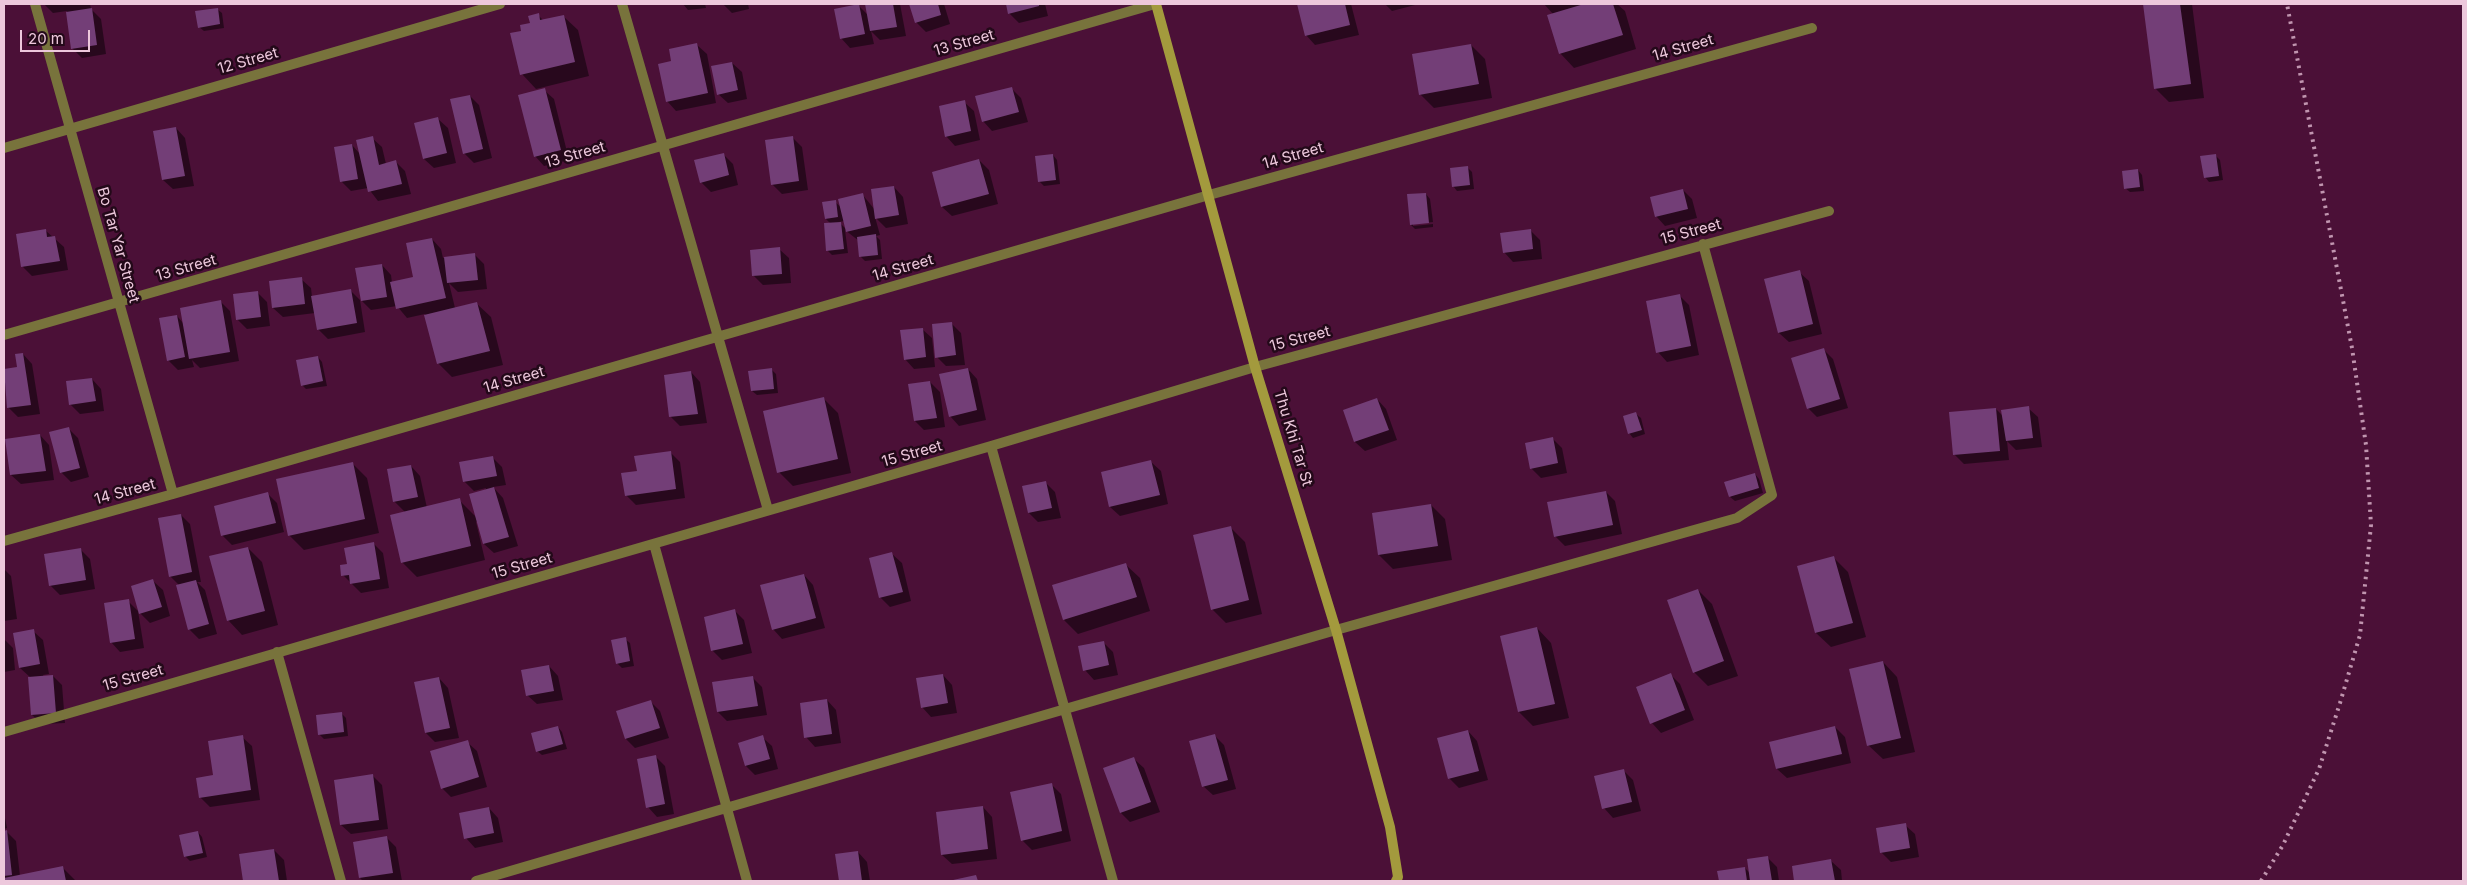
<!DOCTYPE html>
<style>
body{margin:0}
#map{position:relative;width:2467px;height:885px;overflow:hidden;background:#4b1037;font-family:Inter,sans-serif}
canvas{display:block}
.frame{position:absolute;inset:0;border:5px solid #edc8dc;pointer-events:none}
.scale{position:absolute;left:20px;top:30px;width:70px;height:22px;box-sizing:border-box;border:2px solid #edc8dc;border-top:0;padding-left:6px;font-size:15px;line-height:18px;white-space:nowrap;color:#edc8dc;-webkit-text-stroke:4px #230919;paint-order:stroke}
</style>
<div id="map">
<canvas width="2467" height="885"></canvas>
<div class="frame"></div>
<div class="scale">20 m</div>
</div>
<script>
const context = document.querySelector('canvas').getContext('2d');
context.lineJoin = 'round';
function fillPath(path, color) {
  context.fillStyle = color;
  context.fill(path, 'evenodd');
}
function shape(rows) {
  const path = new Path2D();
  for (const r of rows) {
    path.moveTo(r[0], r[1]);
    for (let i = 2; i < r.length; i += 2) path.lineTo(r[i], r[i + 1]);
  }
  return path;
}
function strokePath(path, color, width, dash) {
  context.strokeStyle = color;
  context.lineWidth = width;
  context.lineCap = dash ? 'butt' : 'round';
  context.setLineDash(dash || []);
  context.stroke(path);
}
function drawText(font, color, halo, rows, align = 'center') {
  context.font = font + ' Inter,sans-serif';
  context.lineWidth = 5;
  context.setLineDash([]);
  context.textBaseline = 'middle';
  context.strokeStyle = halo;
  context.fillStyle = color;
  for (const [text, x, y, turn = 0] of rows) {
    context.save();
    context.translate(x, y);
    context.rotate((+turn || 0) * Math.PI / 180);
    context.textAlign = isNaN(turn) ? turn : align;
    if (halo) context.strokeText(text, 0, 0);
    context.fillText(text, 0, 0);
    context.restore();
  }
}
fillPath(shape([
 [44,4,90,4,91,9,101,19,106,54,82,58,72,48,67,11,53,13],
 [683,4,705,4,706,8,688,10],
 [723,4,748,4,749,9,732,13],
 [866,4,900,4,906,36,880,40,871,31,874,44,850,48,841,38,858,5,868,15],
 [910,4,944,4,950,24,926,32,916,22],
 [1007,4,1045,4,1048,16,1019,23,1009,13],
 [1303,4,1351,4,1359,35,1315,45,1306,35,1298,5],
 [1385,4,1419,4,1392,11],
 [1544,4,1617,4,1625,11,1636,49,1574,68,1560,53,1553,14],
 [2144,4,2192,4,2204,98,2169,102,2155,88],
 [217,9,222,13,224,28,204,31,199,27],
 [538,15,544,21,563,16,578,30,589,76,536,89,522,74,523,32],
 [697,45,707,54,716,103,676,111,667,101,673,62],
 [1471,45,1485,59,1492,98,1434,108,1420,94],
 [732,63,742,72,747,99,728,103,718,94],
 [1012,89,1021,98,1028,122,992,131,983,121],
 [544,90,554,99,569,160,544,166,535,156],
 [470,96,479,105,492,158,474,163,464,153],
 [964,102,974,111,980,140,955,146,946,136],
 [438,119,448,128,456,163,434,168,424,159,416,124],
 [176,128,185,138,194,186,173,189,163,180],
 [372,138,382,147,386,164,396,162,405,171,411,194,378,201,368,188,351,191,342,182,352,145,360,154],
 [793,138,802,147,808,190,782,194,772,184],
 [723,154,733,164,738,185,711,192,701,182],
 [1053,155,1057,160,1060,184,1044,186,1039,181],
 [2215,155,2220,160,2223,180,2209,182,2205,177],
 [979,160,989,170,998,204,952,216,942,207],
 [1468,168,1472,172,1474,189,1457,191,1453,186],
 [2138,170,2142,175,2144,191,2130,192,2125,188],
 [894,187,903,197,908,224,886,228,875,217,880,235,876,236,880,240,882,259,865,261,861,257,859,241,845,230,848,253,832,255,828,251,831,224,826,219,835,202,841,207,862,194,875,210],
 [844,221,846,229,839,222],
 [1683,190,1692,199,1697,218,1665,226,1656,216],
 [1426,194,1430,199,1433,222,1413,224,1413,226,1433,224,1433,227,1415,229,1411,225],
 [45,230,64,247,68,270,32,276,23,267],
 [1531,231,1540,240,1542,259,1513,262,1504,252],
 [432,239,441,249,443,258,474,254,484,264,487,289,458,292,449,283,455,308,476,303,491,317,503,365,452,377,438,363,425,314,407,318,397,306,371,310,362,301,382,265,391,275,392,283,415,278],
 [779,249,789,258,791,283,763,285,753,275],
 [1799,272,1809,281,1822,334,1789,342,1779,333,1766,280],
 [301,279,311,288,312,297,351,291,360,300,365,332,328,339,318,329,315,313,283,317,273,308],
 [257,292,267,302,270,326,247,329,237,319],
 [1680,296,1689,305,1699,355,1667,362,1658,352],
 [221,302,230,311,239,361,200,368,192,360,194,367,178,370,168,360,177,316,184,324],
 [952,324,961,333,965,365,946,366,937,357],
 [922,329,932,338,935,367,914,369,905,359],
 [1824,350,1833,359,1848,408,1817,417,1808,408],
 [23,354,32,364,40,414,18,417,8,407,4,370,18,368],
 [318,357,322,362,327,386,306,389,302,385],
 [771,369,776,374,778,393,757,395,752,391],
 [968,369,977,379,986,420,959,426,950,416],
 [691,372,700,382,707,423,680,426,671,417,665,376],
 [92,379,101,389,104,411,80,414,70,404],
 [930,382,940,392,945,427,924,430,915,421],
 [824,399,838,413,851,473,793,486,779,472],
 [1377,399,1386,409,1397,440,1365,451,1355,442,1345,411],
 [2028,408,2038,417,2042,447,2016,450,2007,441,2009,460,1964,464,1954,454,1996,409,2004,417],
 [1636,414,1641,418,1645,434,1633,438,1629,433],
 [68,428,78,438,89,477,71,482,61,472],
 [40,435,49,445,54,480,21,484,11,475],
 [1553,439,1562,448,1567,473,1541,478,1531,468],
 [670,452,680,462,685,498,636,505,626,495,638,472],
 [493,458,502,467,506,485,493,487,503,498,518,546,494,553,484,544,478,521,476,522,485,560,417,577,402,562,406,513,394,501,411,466,420,476,427,508,459,500,476,517,486,488,474,491,464,481],
 [1151,462,1161,471,1168,504,1120,516,1110,507],
 [353,464,367,478,379,533,304,550,289,535],
 [1755,474,1759,479,1763,493,1735,501,1730,497],
 [1045,482,1055,492,1061,518,1038,522,1029,513],
 [1606,492,1615,501,1622,534,1565,546,1555,536],
 [268,494,277,503,284,532,232,545,222,535],
 [1431,505,1445,519,1452,560,1393,569,1379,555],
 [181,515,190,524,201,582,197,582,205,590,217,634,199,639,189,629,179,585,170,576],
 [1230,527,1245,542,1262,614,1226,623,1212,609],
 [374,544,383,553,389,588,361,593,343,575,348,565],
 [248,548,262,562,278,625,242,635,228,620],
 [81,550,90,559,95,589,60,595,50,585],
 [892,554,902,563,911,601,890,607,880,597],
 [1834,558,1848,572,1866,637,1831,647,1816,633,1798,567],
 [1125,564,1140,578,1150,611,1078,634,1064,620],
 [4,569,11,576,17,619,4,621],
 [804,575,813,585,825,628,782,639,773,629],
 [153,581,163,590,170,616,150,623,138,611,144,648,120,652,111,642,128,601,140,613],
 [1698,590,1712,604,1738,676,1708,686,1694,672],
 [735,611,744,620,752,653,722,660,712,650],
 [1537,628,1551,643,1569,718,1533,726,1519,712],
 [33,631,43,640,49,674,43,675,44,677,53,676,62,685,65,723,42,724,32,715,31,678,20,668],
 [4,639,13,648,15,670,4,672],
 [625,639,630,643,634,666,622,668,617,663],
 [1103,642,1113,652,1118,675,1094,680,1085,670],
 [1883,662,1897,677,1915,752,1883,759,1868,745],
 [549,666,558,676,563,700,537,704,527,695],
 [1670,674,1680,684,1694,720,1661,733,1652,723],
 [943,675,952,685,957,713,931,717,922,707],
 [439,678,448,688,459,738,435,742,426,733],
 [753,678,762,687,767,715,727,721,718,712],
 [827,700,836,710,841,743,815,747,806,737],
 [651,702,660,711,669,738,635,748,626,739,617,712],
 [342,714,346,718,348,736,324,739,319,734],
 [558,727,562,732,567,749,542,755,537,751],
 [1835,727,1845,737,1851,763,1787,778,1777,769,1771,743],
 [1468,731,1477,741,1488,780,1459,788,1449,778],
 [1214,735,1224,745,1236,789,1213,795,1203,786],
 [242,737,252,746,260,800,210,807,200,797],
 [762,737,772,746,778,769,755,775,746,766,740,744],
 [467,742,477,751,487,787,451,797,442,788],
 [655,756,665,766,674,814,657,817,648,807],
 [1134,759,1144,768,1160,812,1130,822,1121,813,1105,769],
 [1623,770,1633,780,1641,811,1613,818,1604,808],
 [373,776,382,785,388,829,351,834,341,825,335,781],
 [1051,784,1061,794,1071,841,1032,850,1022,840],
 [983,807,992,817,997,859,952,864,942,855],
 [489,808,498,818,503,842,475,848,466,838],
 [4,813,7,828,4,829],
 [1905,825,1915,834,1919,857,1891,862,1881,852],
 [4,832,7,832,16,841,20,876,63,868,76,881,4,881],
 [198,832,202,837,207,857,190,861,185,856],
 [387,838,396,847,402,881,363,881,360,878],
 [274,850,284,860,287,881,244,881,240,855],
 [858,852,867,862,870,881,840,881,837,855],
 [1768,858,1777,867,1779,881,1720,881,1719,872,1745,868,1751,874],
 [1831,861,1841,870,1842,881,1796,881,1793,867]
]), '#0007');
fillPath(shape([
 [859,4,865,34,840,39,834,9],
 [865,4,893,4,897,27,870,31],
 [909,4,938,4,941,15,915,23],
 [1006,4,1039,4,1039,6,1008,14],
 [1297,4,1345,4,1350,25,1305,36],
 [1584,4,1613,4,1623,35,1559,54,1547,15],
 [2143,4,2180,4,2191,84,2154,89],
 [92,8,97,45,71,49,66,12],
 [218,8,220,24,198,28,195,11],
 [539,13,540,20,564,15,575,62,520,75,510,33,521,31,520,25,530,23,528,16],
 [697,43,708,93,666,102,658,64,671,61,669,49],
 [1471,44,1479,84,1419,95,1412,54],
 [732,62,738,90,717,95,711,66],
 [1012,87,1019,112,982,122,975,96],
 [545,88,561,150,534,157,518,95],
 [470,95,483,149,463,154,450,99],
 [965,100,971,131,945,137,939,106],
 [438,117,447,153,423,159,414,123],
 [176,127,185,176,162,180,153,131],
 [373,136,379,165,396,160,402,184,368,192,356,140],
 [793,136,799,181,771,185,765,140],
 [352,144,358,179,340,182,334,147],
 [724,153,729,175,700,183,694,160],
 [1053,154,1056,180,1038,182,1035,156],
 [2216,154,2219,176,2204,178,2200,156],
 [979,159,989,194,941,207,932,172],
 [1468,166,1470,185,1452,187,1450,168],
 [2138,169,2140,187,2124,189,2122,171],
 [894,186,899,215,875,219,871,189],
 [1683,189,1688,209,1655,217,1650,197],
 [863,193,871,226,846,232,838,199],
 [1426,193,1429,223,1410,225,1407,194],
 [836,200,838,217,825,219,822,202],
 [841,222,844,249,826,251,824,223],
 [46,229,47,237,55,236,60,261,21,267,16,234],
 [1531,229,1533,249,1503,253,1500,233],
 [876,234,878,255,859,257,857,237],
 [432,238,446,298,396,309,390,282,413,277,406,243],
 [780,247,782,274,752,276,750,250],
 [475,253,478,280,447,283,444,257],
 [382,264,387,297,361,301,355,268],
 [1800,270,1813,324,1778,333,1764,279],
 [302,277,305,304,272,308,269,281],
 [351,289,357,323,317,330,311,296],
 [258,291,261,317,236,320,233,294],
 [1680,294,1691,346,1656,353,1646,301],
 [221,300,230,352,189,359,180,308],
 [477,302,490,351,437,364,424,315],
 [177,315,185,357,167,361,159,318],
 [952,322,956,355,935,358,932,324],
 [923,328,926,357,904,360,900,330],
 [1824,348,1840,399,1807,409,1791,358],
 [23,353,31,405,7,408,4,369,17,367,15,354],
 [318,356,323,381,301,386,296,360],
 [772,368,774,389,751,391,748,371],
 [968,368,977,410,949,417,939,374],
 [691,371,698,414,669,417,664,375],
 [92,378,96,401,69,405,66,381],
 [930,381,937,418,914,421,908,384],
 [824,397,838,459,777,473,763,411],
 [1377,398,1389,430,1354,442,1343,410],
 [2029,406,2033,438,2006,441,2001,410],
 [1996,408,2000,451,1953,455,1949,412],
 [1636,412,1642,430,1628,434,1623,416],
 [69,427,80,468,60,473,49,432],
 [40,434,46,471,10,475,5,439],
 [1553,437,1558,463,1530,469,1525,443],
 [671,451,676,489,625,496,621,473,637,471,634,456],
 [493,456,497,476,463,482,459,462],
 [1151,460,1160,495,1109,507,1101,472],
 [353,462,365,519,288,536,276,479],
 [411,465,418,497,393,502,387,469],
 [1755,473,1759,488,1729,497,1724,482],
 [1046,481,1052,508,1028,513,1022,486],
 [494,487,509,537,483,544,469,494],
 [1606,491,1613,525,1554,537,1547,502],
 [268,492,276,523,221,536,214,506],
 [460,498,471,546,401,563,390,515],
 [1431,504,1438,546,1378,555,1372,513],
 [181,514,192,572,169,577,158,518],
 [1231,526,1249,600,1211,610,1193,535],
 [374,542,380,579,350,584,349,575,341,576,340,565,347,564,344,548],
 [248,547,265,611,227,621,209,556],
 [81,548,86,580,49,586,44,554],
 [892,552,903,592,879,598,869,558],
 [1834,556,1853,623,1815,633,1797,566],
 [1126,563,1137,597,1063,620,1052,585],
 [804,574,816,618,772,630,760,585],
 [153,579,162,607,139,614,131,586],
 [196,580,209,624,188,630,176,585],
 [1698,589,1724,661,1693,673,1667,600],
 [129,599,135,639,110,643,104,603],
 [735,609,743,644,711,651,704,617],
 [1537,627,1555,704,1518,712,1500,636],
 [34,629,40,664,19,668,13,633],
 [626,637,630,661,616,664,611,640],
 [1104,641,1109,665,1083,671,1078,646],
 [1883,661,1901,738,1867,746,1849,669],
 [549,665,554,691,526,696,521,670],
 [1671,673,1685,710,1650,724,1636,687],
 [943,674,948,703,921,708,916,678],
 [53,675,56,713,31,715,28,677],
 [753,676,758,706,717,712,712,682],
 [439,677,450,728,425,733,414,682],
 [827,699,832,734,804,738,800,703],
 [651,700,660,728,625,739,616,711],
 [342,712,344,732,318,735,316,715],
 [558,726,563,744,536,752,531,733],
 [1835,726,1842,754,1776,769,1769,742],
 [1468,730,1479,771,1448,779,1437,738],
 [1215,734,1228,780,1202,787,1189,741],
 [243,735,251,790,199,798,196,778,213,775,208,741],
 [763,735,770,759,745,766,738,743],
 [468,740,479,777,441,789,430,751],
 [656,755,665,804,646,808,637,759],
 [1134,757,1151,802,1120,813,1103,768],
 [1624,769,1632,802,1602,809,1594,776],
 [373,774,379,820,340,825,334,780],
 [1052,783,1062,831,1021,841,1010,792],
 [983,806,988,849,941,855,936,812],
 [489,807,494,833,464,839,459,813],
 [1906,823,1910,848,1880,853,1876,828],
 [7,830,12,875,4,876,4,831],
 [198,831,203,853,184,857,179,835],
 [387,836,393,873,359,878,353,842],
 [274,849,279,881,243,881,239,854],
 [858,851,862,881,839,881,835,854],
 [1768,856,1772,881,1750,881,1747,859],
 [1831,859,1835,881,1794,881,1792,866],
 [63,866,66,881,4,881,4,878],
 [1745,867,1747,881,1719,881,1717,871],
 [976,875,978,881,953,881,953,880]
]), '#733e77');
strokePath(shape([
 [35,4,173,494],
 [622,4,768,510],
 [4,148,500,4],
 [4,335,1155,4],
 [991,446,1113,881],
 [4,541,173,494,1209,195,1812,28],
 [654,544,747,881],
 [277,652,341,881],
 [4,732,991,446,1255,367,1829,211],
 [476,881,1336,630,1737,518,1772,495,1703,244]
]), '#78733c', 10);
strokePath(shape([
 [1156,4,1255,367,1336,630,1390,827,1398,877,1396,881]
]), '#a39a3d', 10);
strokePath(shape([
 [2261,881,2283,845,2319,769,2340,703,2360,635,2371,525,2366,445,2352,348,2287,4]
]), '#c095af', 4, [2.5, 5]);
drawText('15px', '#edc8dc', '#230919', [
 ["13 Street",964,43,-16],
 ["14 Street",1683,48,-16],
 ["12 Street",248,61,-16],
 ["13 Street",575,155,-16],
 ["14 Street",1293,156,-16],
 ["15 Street",1691,232,-15],
 ["Bo Tar Yar Street",118,245,74],
 ["13 Street",186,268,-16],
 ["14 Street",903,268,-16],
 ["15 Street",1300,339,-15],
 ["14 Street",514,380,-16],
 ["Thu Khi Tar St",1293,438,73],
 ["15 Street",912,454,-16],
 ["14 Street",125,492,-15],
 ["15 Street",522,566,-16],
 ["15 Street",133,678,-16]
]);
</script>
